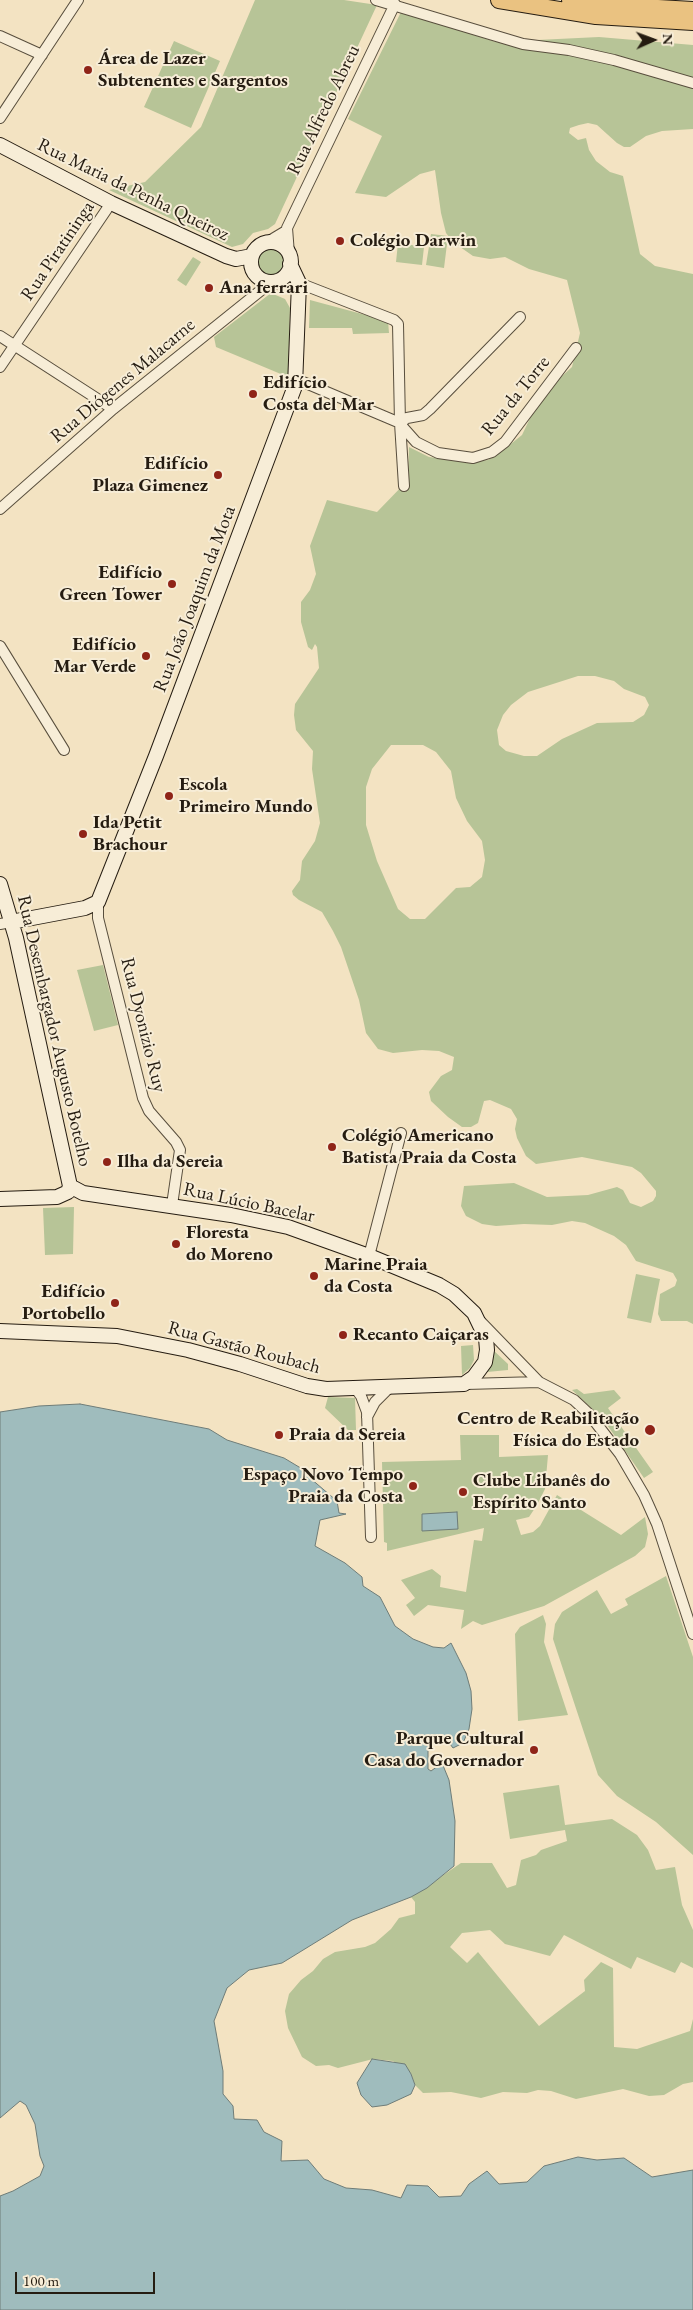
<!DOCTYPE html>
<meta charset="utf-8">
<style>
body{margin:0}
#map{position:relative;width:693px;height:2310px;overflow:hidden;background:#f3e3c2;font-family:"EB Garamond",serif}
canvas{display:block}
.north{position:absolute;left:628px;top:15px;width:50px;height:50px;-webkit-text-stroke:4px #f7edd7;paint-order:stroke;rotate:88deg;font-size:14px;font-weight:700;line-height:20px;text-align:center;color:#251c11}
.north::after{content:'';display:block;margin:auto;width:18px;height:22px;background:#251c11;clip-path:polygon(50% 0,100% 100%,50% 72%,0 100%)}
.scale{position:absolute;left:15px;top:2272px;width:140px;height:22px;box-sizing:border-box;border:2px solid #251c11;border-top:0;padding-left:6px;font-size:15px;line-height:18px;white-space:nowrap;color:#251c11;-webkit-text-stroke:4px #f7edd7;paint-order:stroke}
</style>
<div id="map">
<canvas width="693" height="2310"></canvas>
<div class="north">N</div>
<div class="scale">100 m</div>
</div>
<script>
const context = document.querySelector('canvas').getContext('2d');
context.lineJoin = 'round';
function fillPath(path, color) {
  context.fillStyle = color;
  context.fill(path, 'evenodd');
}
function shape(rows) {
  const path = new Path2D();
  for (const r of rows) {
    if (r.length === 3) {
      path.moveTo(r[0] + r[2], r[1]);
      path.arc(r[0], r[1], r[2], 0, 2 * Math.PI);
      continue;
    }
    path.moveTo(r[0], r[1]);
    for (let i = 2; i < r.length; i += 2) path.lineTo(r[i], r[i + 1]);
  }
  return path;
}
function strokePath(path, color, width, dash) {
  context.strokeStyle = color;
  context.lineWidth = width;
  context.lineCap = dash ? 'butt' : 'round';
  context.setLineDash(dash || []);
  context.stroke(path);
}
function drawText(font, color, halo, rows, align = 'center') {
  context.font = font + ' "EB Garamond",serif';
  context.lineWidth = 4;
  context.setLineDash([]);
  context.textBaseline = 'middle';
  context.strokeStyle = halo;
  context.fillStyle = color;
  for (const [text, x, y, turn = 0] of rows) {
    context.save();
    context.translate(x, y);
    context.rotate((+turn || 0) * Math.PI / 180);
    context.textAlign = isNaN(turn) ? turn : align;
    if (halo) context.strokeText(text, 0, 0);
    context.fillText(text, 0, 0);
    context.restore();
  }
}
fillPath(shape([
 [255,0,344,0,377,5,275,224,268,229,253,233,243,244,232,247,109,190,145,182,201,127],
 [401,12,496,42,599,37,693,45,693,129,662,131,646,136,630,147,624,147,617,143,597,125,588,123,579,125,570,128,569,133,578,140,586,138,589,150,596,161,610,172,623,176,640,254,655,266,693,274,693,1324,687,1321,661,1321,658,1314,660,1294,675,1286,677,1280,673,1273,636,1261,626,1245,614,1236,585,1223,572,1221,552,1225,524,1224,496,1226,482,1224,466,1216,461,1206,464,1186,514,1183,547,1197,588,1195,617,1187,623,1190,630,1203,641,1207,653,1201,656,1196,656,1191,641,1173,632,1167,582,1157,536,1164,526,1156,517,1138,515,1129,517,1119,511,1109,490,1100,484,1101,478,1123,471,1127,462,1127,448,1117,431,1101,429,1092,441,1076,452,1070,454,1057,439,1051,422,1050,393,1053,378,1049,366,1033,359,1000,341,947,333,931,322,912,299,900,293,895,292,891,300,880,302,861,315,841,320,823,312,769,313,751,296,730,294,715,295,704,319,668,317,647,315,644,312,650,308,647,301,622,301,602,310,590,316,574,310,546,327,500,377,512,408,480,409,447,429,457,469,462,488,460,497,455,522,435,535,408,561,377,572,367,580,333,567,280,529,269,505,257,490,259,473,256,453,242,446,233,441,213,435,170,420,174,386,197,355,193,382,136,348,119],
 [578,676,595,676,614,681,624,689,645,697,649,705,644,715,633,722,597,723,562,739,537,756,524,756,506,751,499,745,497,730,503,715,511,705,528,692],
 [391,745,423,745,436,752,451,771,456,798,467,821,482,841,485,860,482,877,470,887,456,888,425,919,410,919,398,909,377,861,366,825,366,787,372,769],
 [174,41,220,61,191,128,144,107],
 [431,234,448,236,444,268,426,265],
 [398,243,424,247,422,265,396,262],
 [271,262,15],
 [193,257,201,262,186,286,177,280],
 [271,293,285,299,290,308,288,377,216,347,214,337],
 [310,300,388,321,389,333,353,334,352,328,309,328],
 [103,965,118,1025,94,1031,77,970],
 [74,1207,73,1254,45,1255,43,1208],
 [636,1274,660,1279,651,1323,627,1318],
 [473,1345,474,1360,470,1368,462,1375,461,1346],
 [492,1349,508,1364,508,1370,487,1372,492,1363],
 [577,1389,584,1394,614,1390,621,1398,608,1408,653,1472,644,1478,603,1419,572,1390],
 [328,1397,355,1398,356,1430,348,1430,325,1408],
 [460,1435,499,1435,499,1457,548,1455,545,1489,537,1505,529,1517,516,1520,521,1535,533,1532,540,1526,557,1495,621,1535,645,1517,648,1534,645,1547,635,1556,544,1606,482,1625,473,1621,461,1629,464,1610,428,1605,414,1616,406,1605,415,1598,401,1580,432,1569,441,1576,440,1587,466,1592,474,1540,482,1541,484,1528,387,1551,387,1543,384,1542,382,1462,461,1460],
 [666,1576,693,1657,693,1855,656,1822,617,1796,598,1775,553,1639,555,1624,562,1612,597,1590,611,1614,628,1605,625,1599],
 [543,1615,546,1624,544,1642,568,1715,518,1721,515,1634,520,1627],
 [559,1785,565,1825,612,1819,637,1835,648,1850,656,1870,675,1867,682,1905,693,1930,693,1968,681,1962,675,1973,637,1957,631,1969,564,1935,550,1956,505,1944,490,1930,462,1933,450,1947,467,1963,478,1952,539,2026,585,1991,584,1980,601,1962,613,1968,614,2047,637,2049,690,2031,693,2019,693,2082,683,2084,664,2095,649,2096,623,2089,576,2099,551,2091,538,2090,527,2093,503,2092,481,2098,451,2092,423,2093,415,2085,411,2074,393,2061,373,2059,338,2068,329,2065,316,2066,302,2057,288,2028,285,2011,289,1994,301,1980,313,1971,323,1959,335,1952,365,1947,375,1943,391,1929,399,1918,415,1914,415,1902,411,1897,461,1863,492,1863,507,1888,516,1885,521,1860,536,1855,541,1850,567,1841,565,1830,510,1839,503,1793]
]), '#b7c497');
const water = shape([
 [80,1404,209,1429,227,1440,284,1458,304,1470,310,1478,337,1501,339,1513,346,1514,320,1520,315,1546,345,1563,362,1577,363,1586,380,1597,395,1626,413,1639,433,1647,444,1648,451,1643,466,1673,471,1691,472,1709,469,1729,463,1743,453,1748,444,1736,433,1735,428,1750,428,1769,431,1771,442,1763,449,1780,455,1821,454,1866,427,1888,411,1897,352,1920,282,1963,249,1970,227,1988,214,2021,223,2071,223,2094,233,2106,234,2119,257,2120,264,2132,282,2141,281,2161,308,2160,324,2179,346,2188,372,2190,401,2198,407,2185,428,2186,439,2197,461,2196,469,2184,487,2171,499,2184,527,2182,544,2166,578,2157,597,2160,624,2158,652,2177,693,2170,693,2310,0,2310,0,2196,13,2191,40,2176,44,2166,40,2156,35,2124,26,2105,20,2101,0,2118,0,1412,39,1406,80,1404],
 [457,1512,458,1529,422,1531,422,1514,457,1512],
 [372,2059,405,2064,411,2074,415,2085,411,2094,387,2105,372,2107,361,2095,357,2083,372,2059]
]);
fillPath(water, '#9fbcbd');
strokePath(water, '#6e7c78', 1);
const street = shape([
 [376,0,523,44,569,50,614,60,693,83],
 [0,36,42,55],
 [0,118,78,0],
 [266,243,286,231],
 [289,254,287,228,395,4],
 [299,283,394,320,398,324,400,423,404,486],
 [0,336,113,409],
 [0,367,111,203],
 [296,379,400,423],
 [400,423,407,418,423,415,430,409,520,317],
 [400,424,416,442,438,453,473,458,492,452,505,442,576,348],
 [0,509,113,409,270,283],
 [0,646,64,750],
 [98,902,98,918,143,1098,149,1111,176,1142,180,1150,172,1205],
 [0,924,11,922],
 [369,1256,401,1133],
 [481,1322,539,1382],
 [466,1384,539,1382,574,1400,589,1414,620,1454,644,1495,657,1524,693,1634],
 [355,1388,361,1396,367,1412,371,1537],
 [367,1417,375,1402,390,1387]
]);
const secondary = shape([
 [0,145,111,203,226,256,236,259,252,256],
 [271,262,20],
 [0,884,16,938,70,1186],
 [11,922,85,908,98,902,156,756,295,386,299,283,290,264],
 [0,1199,57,1197,68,1192,70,1186],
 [0,1331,117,1336,188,1350,240,1364,307,1386,326,1389,464,1384,474,1377,485,1362,487,1350,486,1338,474,1313,454,1294,439,1285,369,1256,288,1227,231,1215,83,1193,70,1186]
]);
const primary = shape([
 [499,0,596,16,693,22],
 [570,0,623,6,693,10]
]);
strokePath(street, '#584e3d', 12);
strokePath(secondary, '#251c11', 16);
strokePath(primary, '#251c11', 18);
strokePath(street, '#f7edd7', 10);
strokePath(secondary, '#f7edd7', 14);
strokePath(primary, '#eac281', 16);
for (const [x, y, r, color] of [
 [88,70,5,"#8f2418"],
 [340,241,5,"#8f2418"],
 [209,288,5,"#8f2418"],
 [253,394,5,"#8f2418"],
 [218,475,5,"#8f2418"],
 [172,584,5,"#8f2418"],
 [146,656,5,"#8f2418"],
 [169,796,5,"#8f2418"],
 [83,834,5,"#8f2418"],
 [332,1147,5,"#8f2418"],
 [107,1162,5,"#8f2418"],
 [176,1244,5,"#8f2418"],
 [314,1276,5,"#8f2418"],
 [115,1303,5,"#8f2418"],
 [343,1335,5,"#8f2418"],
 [650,1430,6,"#8f2418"],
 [279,1435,5,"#8f2418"],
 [413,1486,5,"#8f2418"],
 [463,1492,5,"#8f2418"],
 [534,1750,5,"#8f2418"]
]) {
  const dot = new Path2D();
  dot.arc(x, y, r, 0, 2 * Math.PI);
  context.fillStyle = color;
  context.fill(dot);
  strokePath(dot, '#f7edd7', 2);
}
drawText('bold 19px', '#251c11', '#f7edd7', [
 ["Área de Lazer",98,59],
 ["Subtenentes e Sargentos",98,81],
 ["Colégio Darwin",350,241],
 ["Ana ferrari",219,288],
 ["Edifício",263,383],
 ["Costa del Mar",263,405],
 ["Edifício",208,464,"right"],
 ["Plaza Gimenez",208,486,"right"],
 ["Edifício",162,573,"right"],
 ["Green Tower",162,595,"right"],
 ["Edifício",136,645,"right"],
 ["Mar Verde",136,667,"right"],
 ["Escola",179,785],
 ["Primeiro Mundo",179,807],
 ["Ida Petit",93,823],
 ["Brachour",93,845],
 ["Colégio Americano",342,1136],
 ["Batista Praia da Costa",342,1158],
 ["Ilha da Sereia",117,1162],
 ["Floresta",186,1233],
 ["do Moreno",186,1255],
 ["Marine Praia",324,1265],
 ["da Costa",324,1287],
 ["Edifício",105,1292,"right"],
 ["Portobello",105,1314,"right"],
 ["Recanto Caiçaras",353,1335],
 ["Centro de Reabilitação",639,1419,"right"],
 ["Física do Estado",639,1441,"right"],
 ["Praia da Sereia",289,1435],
 ["Espaço Novo Tempo",403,1475,"right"],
 ["Praia da Costa",403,1497,"right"],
 ["Clube Libanês do",473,1481],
 ["Espírito Santo",473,1503],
 ["Parque Cultural",524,1739,"right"],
 ["Casa do Governador",524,1761,"right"]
], 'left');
drawText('19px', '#251c11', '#f7edd7', [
 ["Rua Alfredo Abreu",324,110,-64],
 ["Rua Maria da Penha Queiroz",133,190,26],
 ["Rua Piratininga",58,251,-56],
 ["Rua Diógenes Malacarne",123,381,-40],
 ["Rua da Torre",516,396,-51],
 ["Rua João Joaquim da Mota",195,599,-69],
 ["Rua Dyonizio Ruy",143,1025,76],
 ["Rua Desembargador Augusto Botelho",54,1031,77],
 ["Rua Lúcio Bacelar",249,1203,12],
 ["Rua Gastão Roubach",244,1348,15]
]);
</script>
